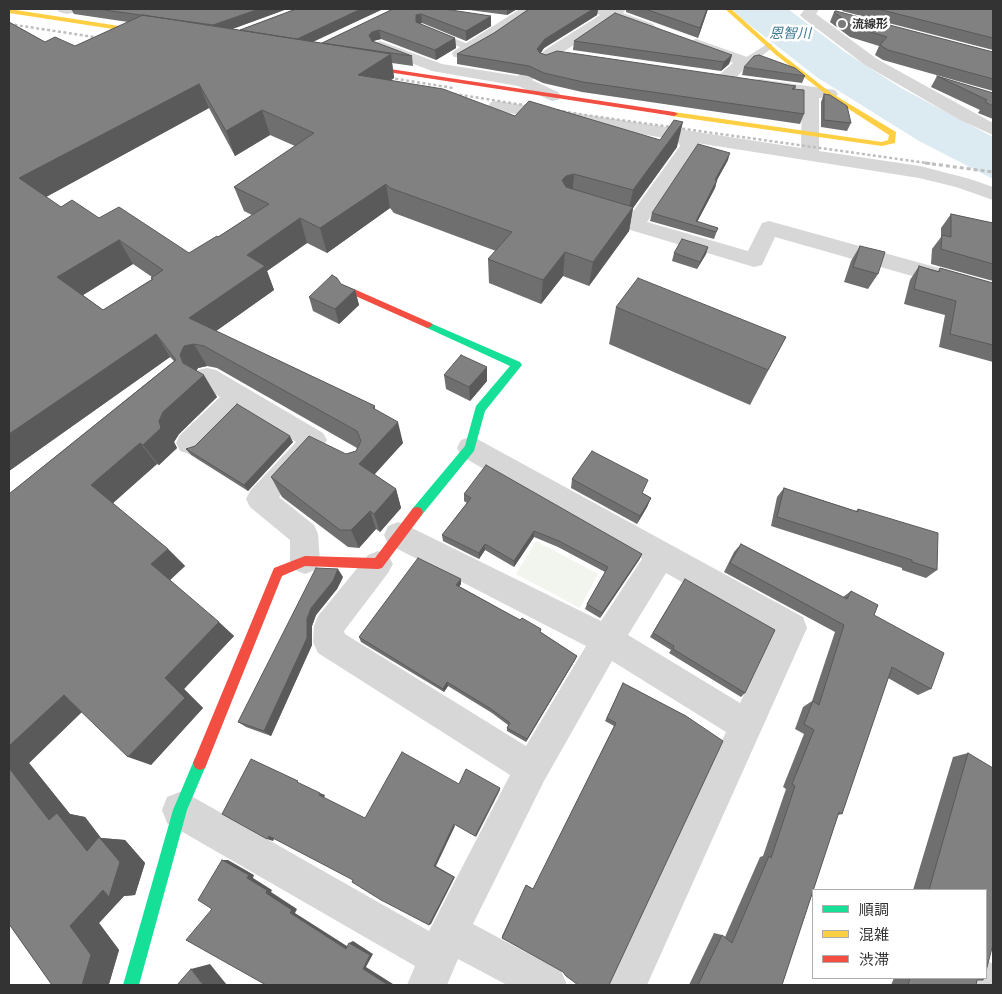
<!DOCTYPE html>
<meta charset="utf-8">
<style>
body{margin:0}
#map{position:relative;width:1002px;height:994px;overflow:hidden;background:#fff;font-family:Figtree,"Noto Sans JP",sans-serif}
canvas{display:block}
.frame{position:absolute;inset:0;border:10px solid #333;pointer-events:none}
.legend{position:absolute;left:812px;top:889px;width:175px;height:90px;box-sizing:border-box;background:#fff;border:1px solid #adadad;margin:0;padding:6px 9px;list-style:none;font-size:15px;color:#333}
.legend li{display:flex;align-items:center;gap:10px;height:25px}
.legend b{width:25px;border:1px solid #adadad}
</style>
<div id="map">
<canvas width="1002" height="994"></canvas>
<div class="frame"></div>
<ul class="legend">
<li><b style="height:6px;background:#16e098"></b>順調</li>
<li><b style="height:6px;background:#ffcf43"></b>混雑</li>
<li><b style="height:6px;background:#f24e42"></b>渋滞</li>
</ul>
</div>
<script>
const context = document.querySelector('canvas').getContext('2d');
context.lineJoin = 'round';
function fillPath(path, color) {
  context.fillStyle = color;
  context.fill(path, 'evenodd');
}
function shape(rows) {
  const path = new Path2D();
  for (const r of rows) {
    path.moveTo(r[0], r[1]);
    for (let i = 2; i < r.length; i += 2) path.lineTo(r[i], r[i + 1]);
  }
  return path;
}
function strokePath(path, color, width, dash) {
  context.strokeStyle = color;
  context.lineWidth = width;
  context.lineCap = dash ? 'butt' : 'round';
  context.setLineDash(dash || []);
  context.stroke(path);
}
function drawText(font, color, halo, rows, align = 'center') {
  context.font = font + ' Figtree,"Noto Sans JP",sans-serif';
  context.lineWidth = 5;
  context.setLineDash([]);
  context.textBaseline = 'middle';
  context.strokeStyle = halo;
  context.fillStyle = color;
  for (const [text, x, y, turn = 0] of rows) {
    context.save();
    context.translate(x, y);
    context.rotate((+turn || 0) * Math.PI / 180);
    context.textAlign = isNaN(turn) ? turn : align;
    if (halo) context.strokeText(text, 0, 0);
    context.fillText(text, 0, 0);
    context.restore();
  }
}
fillPath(shape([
 [536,541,598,574,580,608,516,574]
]), '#f2f5ed');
fillPath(shape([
 [732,9,788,9,845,52,901,88,993,137,993,179,919,141,818,78,742,19]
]), '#dbebf1');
fillPath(shape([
 [436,31,473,46,474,48,467,50,433,36,432,34,436,31],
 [769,43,772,44,772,48,755,61,744,64,740,61,769,43]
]), '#d7d7d7');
fillPath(shape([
 [57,9,78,9,76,12,67,14,59,12,57,9],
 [520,9,537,9,466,57,454,57,452,54,454,51,520,9],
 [592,9,626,9,623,13,653,24,656,27,653,30,648,32,613,19,557,56,532,80,558,92,561,96,558,100,552,101,518,86,432,71,374,49,372,46,374,43,380,41,442,64,518,76,545,50,600,15,594,12,592,9],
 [805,9,819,9,816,14,877,59,993,123,993,135,960,120,865,65,803,18,800,15,805,9],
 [696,39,750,58,752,61,731,83,719,83,717,79,719,75,733,63,690,47,688,44,690,41,696,39],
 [759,79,835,90,838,94,835,98,819,98,819,151,920,166,970,179,993,187,993,200,956,187,919,178,697,143,698,146,647,222,748,251,762,223,769,221,993,283,993,299,775,237,762,265,754,267,587,217,584,213,587,209,594,207,629,217,680,146,677,140,497,111,491,110,488,106,491,102,497,101,801,148,802,95,753,88,751,84,753,80,759,79],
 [207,368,216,370,323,433,327,440,323,447,279,497,314,525,318,534,320,561,315,570,305,574,295,570,290,561,290,540,250,507,246,499,250,491,296,442,240,408,198,451,189,454,180,451,176,443,180,435,220,397,198,384,195,377,198,370,207,368],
 [470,437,479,440,803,617,807,628,647,985,607,985,726,732,612,661,544,781,473,924,561,971,567,985,507,985,458,959,447,985,407,985,415,966,167,823,162,810,167,797,180,792,193,797,429,931,510,775,318,653,313,642,314,626,318,616,368,555,378,551,388,555,393,564,388,573,344,631,345,634,526,746,586,646,388,544,384,535,388,526,398,522,408,526,601,621,642,559,461,456,457,448,461,440,470,437],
 [666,573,773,634,740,703,628,635,666,573],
 [986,960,993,964,993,985,958,985,960,978,986,978,986,960]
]), '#d7d7d7');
fillPath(shape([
 [428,322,520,362,522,365,485,411,474,451,421,516,417,517,413,516,411,512,413,508,465,446,476,406,510,366,425,327,425,323,428,322],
 [200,756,205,758,207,763,187,810,139,985,123,985,173,810,195,758,200,756]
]), '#16e098');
fillPath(shape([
 [9,9,152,31,155,33,152,35,9,13,9,9],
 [725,9,731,9,780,53,831,93,896,132,895,143,882,146,671,116,670,114,674,112,882,142,888,140,889,135,827,95,776,55,725,9]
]), '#ffcf43');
fillPath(shape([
 [357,64,674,112,678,114,674,116,355,67,354,66,357,64],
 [354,289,431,323,433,325,428,328,425,327,351,294,349,292,354,289],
 [417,507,421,508,423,512,421,516,382,568,378,569,305,566,282,576,205,768,200,770,195,768,193,763,274,568,305,556,375,558,413,508,417,507]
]), '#f24e42');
strokePath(shape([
 [9,24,107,39],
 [379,76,453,88],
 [443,92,585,115,934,164]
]), '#bebebe', 2.5, [3, 2.5]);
strokePath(shape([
 [925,163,993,172]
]), '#bebebe', 3, [4, 3]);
fillPath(shape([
 [71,9,287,9,232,29,240,30,296,9,383,9,313,42,322,43,393,9,491,26,466,41,422,23,420,24,455,38,456,48,436,60,381,39,373,41,412,56,413,66,392,63,394,78,391,80,515,116,677,147,633,208,629,231,589,286,563,276,541,304,489,283,488,259,496,251,394,213,390,208,327,253,307,243,267,271,274,290,216,331,375,406,375,409,403,443,374,474,396,489,401,508,380,532,376,529,359,548,348,547,282,497,271,477,356,451,357,448,217,368,207,366,198,368,196,371,217,397,179,434,174,442,177,448,159,465,157,464,112,503,168,549,185,566,170,580,234,636,184,689,203,708,151,765,82,712,29,763,70,814,85,817,101,838,125,840,145,863,135,895,124,896,99,923,119,950,109,984,110,985,52,985,9,924,9,494,174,361,170,357,9,471,9,22,45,42,75,46,128,22,74,14],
 [209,108,235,156,270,135,295,146,234,187,244,211,252,215,218,237,189,253,99,218,61,207,46,197],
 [133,264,152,277,151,278,152,279,103,310,83,295],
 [462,9,517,9,507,15],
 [529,9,598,9,597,15,544,48,541,53,546,55,796,86,795,90,804,114,800,124,582,92,543,83,528,76,457,64,457,54,494,33],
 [626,9,708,9,698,38,626,12],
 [843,9,993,9,993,50,842,11],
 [834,12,993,52,993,91,883,60,875,55,879,46,850,37,830,22],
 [574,41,732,55,729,64,721,71,573,50],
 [744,67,805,76,802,83,742,75],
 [937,76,993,93,993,119,978,113,980,110,931,87],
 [824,94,851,123,847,131,821,127,821,102],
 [728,160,717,180,715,188,697,222,718,228,714,239,650,221,652,213],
 [951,214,993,223,993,281,931,264,932,249,941,237,941,228],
 [860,246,878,274,868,289,844,282,851,261],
 [708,247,706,254,697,269,672,261,674,253],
 [919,266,938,271,940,268,993,283,993,362,939,347,945,315,904,304,910,280],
 [341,284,355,290,359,305,339,324,313,311,309,297],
 [616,307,786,337,750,405,609,344],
 [487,367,487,381,470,401,446,389,444,375],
 [293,442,248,491,191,455,186,449],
 [572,479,643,493,651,498,647,507,637,524,571,488],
 [784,488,856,511,858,509,937,570,926,578,902,570,902,568,771,526,777,497],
 [464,494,642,554,639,560,600,618,585,609,587,604,605,572,558,547,534,537,514,567,485,550,479,559,443,541,442,535,467,503,464,501],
 [741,544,843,597,851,591,874,615,931,689,918,695,888,678,842,814,838,815,782,985,689,985,714,933,722,935,725,937,760,857,763,856,786,789,783,787,804,734,795,729,803,707,812,701,835,632,724,572,734,552],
 [343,577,337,589,316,615,312,626,312,645,271,736,246,727,238,722],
 [461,579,461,584,459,586,541,632,577,656,575,660,526,742,507,731,507,728,508,725,492,713,448,686,444,692,361,642,359,637],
 [685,579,745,693,741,697,669,653,671,650,650,637],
 [623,683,686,716,563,971,502,938,502,936,526,885,533,889,614,726,605,721],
 [968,753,986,890,913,890,953,757],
 [894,978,984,978,977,980,976,985,891,985]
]), '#6f6f6f');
fillPath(shape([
 [259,9,287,9,216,35,213,25],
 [361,9,383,9,299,48,297,39],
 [507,9,517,9,507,15],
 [593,9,598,9,597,15,544,48,536,59,537,49,545,39],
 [707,9,708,9,698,38,700,28],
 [421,14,422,23,417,24,416,22,416,15],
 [491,16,491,26,466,41,466,31],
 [379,30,381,39,373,41,370,45,369,35,372,32],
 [455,38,456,48,436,60,435,50],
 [391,54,394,78,362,99,358,75],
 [732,55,729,64,721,71,724,62],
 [199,84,209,108,35,203,19,178],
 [262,110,270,135,235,156,226,131],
 [683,122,677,147,633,208,629,231,589,286,593,262,628,214,633,190],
 [730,153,728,160,713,187,715,180],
 [574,174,572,198,562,180,566,176],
 [717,180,715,188,695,226,696,221],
 [386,184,390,208,327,253,320,228],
 [300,218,307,243,267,271,274,290,202,341,189,318,247,255],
 [119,240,133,264,75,300,57,277],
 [708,247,706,254,697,269,700,262],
 [565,252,563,276,541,304,543,280],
 [355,290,359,305,339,324,335,309],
 [156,334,170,357,9,471,9,434],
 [194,344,207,366,198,368,193,378,204,375,217,397,179,434,174,442,177,448,159,465,143,445,159,421,183,363,180,355,184,346],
 [487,367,487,381,470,401,469,387],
 [398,422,403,443,366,484,359,464],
 [290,436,293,442,248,491,244,485],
 [140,443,157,464,111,505,91,485],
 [396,489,401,508,380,532,374,514],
 [651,498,647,507,637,524,640,516],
 [370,511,376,529,359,548,351,530],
 [534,531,534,537,514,567,514,561],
 [485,544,485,550,479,559,479,553],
 [168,549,185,566,170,580,151,564],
 [642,554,639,560,600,618,602,613],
 [338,569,343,577,337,589,316,615,312,626,312,645,271,736,264,731,311,608],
 [461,579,461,584,457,590,456,585],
 [219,622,234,636,184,689,203,708,151,765,128,757,165,678],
 [577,656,575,660,526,742,527,739],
 [447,682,448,686,444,692,443,689],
 [64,695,89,705,29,763,70,814,85,817,101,838,125,840,145,863,135,895,124,896,99,923,119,950,109,984,110,985,82,985,70,926,87,851,49,820,9,768,9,746],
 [500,788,500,790,476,837,475,836],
 [320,793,325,795,324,798,319,795],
 [454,824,455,826,436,866,455,877,431,924,429,925,434,866],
 [269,836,275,837,273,841,267,839],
 [222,860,228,860,254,875,253,878,272,890,271,892,297,909,295,913,350,948,346,949,290,913,247,878],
 [353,941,373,954,366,967,393,984,392,985,388,985,363,969,349,943],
 [210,964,227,985,203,985,191,969]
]), '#5a5a5a');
const building = shape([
 [97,9,259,9,213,25,97,9],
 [296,9,361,9,297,39,240,30,296,9],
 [393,9,444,9,491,16,466,31,421,14,416,15,416,22,455,38,435,50,379,30,372,32,369,35,372,41,412,56,322,43,393,9],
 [529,9,593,9,545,39,537,49,540,53,546,55,557,51,796,86,792,89,804,90,804,114,583,82,544,73,529,66,457,54,494,33,529,9],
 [645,9,707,9,700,28,645,9],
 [878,9,993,9,993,38,878,9],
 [836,11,993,52,993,79,888,50,880,45,887,37,854,27,834,12,836,11],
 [615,13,732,55,724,62,574,41,615,13],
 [143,15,391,54,358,75,443,89,515,116,529,101,660,140,674,120,683,122,633,190,574,174,566,176,562,180,566,187,633,207,593,262,565,252,543,280,488,259,512,232,390,188,386,184,320,228,300,218,247,255,265,266,189,318,375,406,373,408,398,422,359,464,396,489,374,514,370,511,351,530,340,530,271,477,309,436,346,454,356,451,361,441,357,431,204,346,194,344,184,346,180,355,183,363,204,375,163,412,159,421,161,428,143,445,140,443,91,485,168,549,151,564,219,622,165,678,185,698,128,757,64,695,9,746,9,494,176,360,156,334,9,434,9,22,45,42,55,37,75,46,143,15],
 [199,84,226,131,262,110,314,133,234,187,269,204,218,237,217,236,189,253,119,207,99,218,72,200,61,207,19,178,199,84],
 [119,240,163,270,151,278,153,279,103,310,57,277,119,240],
 [759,55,795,68,805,76,744,67,754,56,759,55],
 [937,76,993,93,993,106,985,102,987,100,937,76],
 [824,94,830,95,847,106,851,123,824,120,824,94],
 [698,144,730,153,715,180,717,180,696,221,718,228,716,232,652,213,698,144],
 [951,214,993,223,993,264,941,249,942,235,951,237,951,214],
 [682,239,708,247,700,262,674,253,682,239],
 [860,246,885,252,878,274,853,267,860,246],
 [919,266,939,272,940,268,993,283,993,345,950,334,956,301,914,289,919,266],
 [332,275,337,278,341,284,355,290,335,309,309,297,332,275],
 [638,278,786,337,768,370,616,307,638,278],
 [461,355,487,367,469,387,444,375,461,355],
 [237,404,290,436,244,485,186,449,195,446,237,404],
 [592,451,648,480,642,493,651,498,640,516,572,479,592,451],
 [486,465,642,554,602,613,587,604,608,567,559,541,534,531,514,561,485,544,479,553,442,535,471,498,464,494,486,465],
 [784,488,858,512,858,509,938,533,937,570,912,562,912,560,777,517,784,488],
 [741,544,847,599,851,591,878,605,874,615,944,653,931,689,892,667,842,814,839,812,782,985,698,985,722,935,732,943,769,856,771,858,795,786,792,784,814,730,804,724,813,701,819,705,844,625,730,563,741,544],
 [418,558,461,579,456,585,520,620,522,618,541,629,540,632,577,656,527,739,507,728,510,723,491,709,447,682,443,689,359,637,418,558],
 [316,568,338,569,333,581,311,608,307,618,307,638,264,731,238,722,316,568],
 [685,579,775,630,745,693,673,649,674,646,653,633,685,579],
 [623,683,686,716,723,741,609,985,578,985,566,976,563,972,502,938,526,885,533,889,616,723,607,718,623,683],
 [402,752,459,784,466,769,500,788,475,836,454,824,434,866,454,877,429,925,381,900,352,882,353,880,269,836,267,839,222,814,251,759,298,781,297,782,320,793,319,795,365,818,402,752],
 [968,753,993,768,993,944,986,971,986,890,929,890,968,753],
 [9,768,49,820,57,813,87,851,99,837,120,862,109,897,103,890,70,926,91,955,82,985,52,985,9,924,9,768],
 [222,860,249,875,247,878,267,890,266,893,292,910,290,913,346,949,349,943,370,955,363,969,388,985,266,985,186,940,212,909,198,900,222,860],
 [191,969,203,985,177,985,191,969],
 [910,978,984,978,983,980,977,980,976,985,908,985,910,978]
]);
fillPath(building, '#818181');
strokePath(building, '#5a5a5a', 1);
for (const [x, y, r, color] of [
 [842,24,5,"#7a7a7a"]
]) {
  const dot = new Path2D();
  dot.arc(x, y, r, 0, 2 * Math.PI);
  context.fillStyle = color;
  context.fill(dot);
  strokePath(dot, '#fff', 2);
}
drawText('bold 12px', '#333', '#fff', [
 ["流線形",852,24]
], 'left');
drawText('italic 14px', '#407a95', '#fff', [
 ["恩智川",790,34]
]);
</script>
